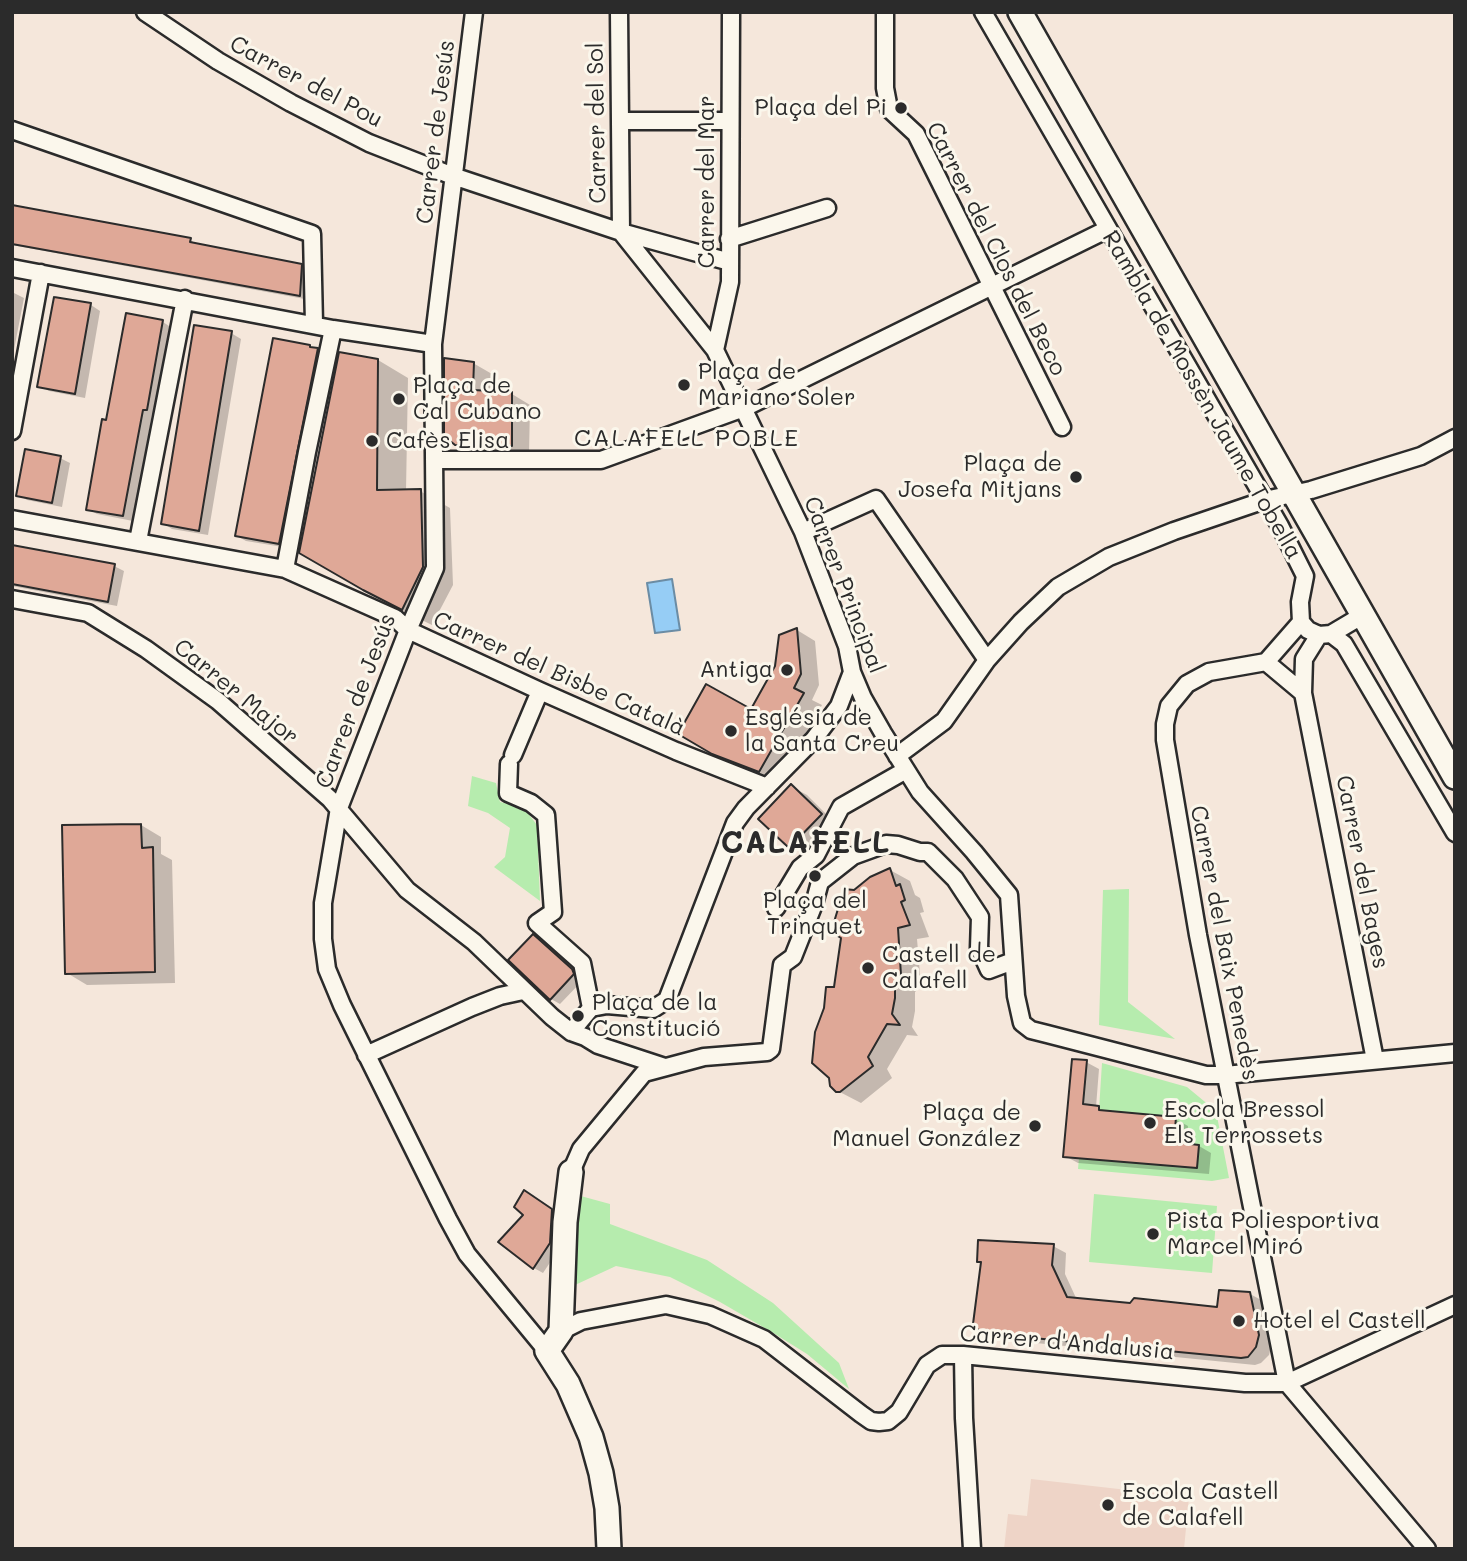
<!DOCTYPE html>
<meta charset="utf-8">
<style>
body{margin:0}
#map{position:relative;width:1467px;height:1561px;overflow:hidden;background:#f5e7db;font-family:Mali,sans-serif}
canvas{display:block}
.frame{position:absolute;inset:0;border:14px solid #2b2b2b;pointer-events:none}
</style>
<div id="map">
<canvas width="1467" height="1561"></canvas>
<div class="frame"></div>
</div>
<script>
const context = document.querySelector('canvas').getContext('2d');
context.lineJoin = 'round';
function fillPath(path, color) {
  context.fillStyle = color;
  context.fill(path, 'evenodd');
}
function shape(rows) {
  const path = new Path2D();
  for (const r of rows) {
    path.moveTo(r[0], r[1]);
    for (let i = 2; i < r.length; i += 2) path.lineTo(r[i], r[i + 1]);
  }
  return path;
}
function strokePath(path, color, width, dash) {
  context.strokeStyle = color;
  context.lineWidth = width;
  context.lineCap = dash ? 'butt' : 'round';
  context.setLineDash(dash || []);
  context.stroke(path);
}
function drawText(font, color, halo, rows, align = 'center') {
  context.font = font + ' Mali,sans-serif';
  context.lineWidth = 6;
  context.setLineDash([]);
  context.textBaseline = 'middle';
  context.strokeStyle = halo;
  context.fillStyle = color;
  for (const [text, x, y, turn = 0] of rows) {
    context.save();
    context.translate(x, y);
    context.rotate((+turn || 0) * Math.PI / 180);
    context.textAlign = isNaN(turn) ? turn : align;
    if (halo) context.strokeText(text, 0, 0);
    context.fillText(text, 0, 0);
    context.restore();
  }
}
fillPath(shape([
 [1031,1479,1189,1497,1184,1549,1004,1549,1008,1514,1027,1516]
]), '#eed4c7');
fillPath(shape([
 [472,776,496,783,500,802,524,808,537,825,540,901,494,867,505,857,510,828,488,813,468,806],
 [1129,889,1128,1002,1175,1039,1099,1025,1103,890],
 [1102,1063,1187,1087,1216,1111,1229,1178,1212,1181,1078,1169,1079,1158,1197,1168,1199,1145,1174,1142,1099,1110],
 [1094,1194,1217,1206,1212,1273,1089,1262],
 [577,1195,610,1204,610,1224,707,1260,773,1303,839,1363,849,1389,807,1354,775,1334,720,1302,670,1277,616,1266,575,1285,574,1216]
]), '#b6ecae');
const water = shape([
 [672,579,680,630,655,633,647,583,672,579]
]);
fillPath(water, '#96cdf5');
strokePath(water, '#6b8ca4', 2);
fillPath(shape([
 [12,206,190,240,200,246,302,265,311,271,310,300,12,245],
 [12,292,24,298,12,360],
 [55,299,91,305,100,311,85,398,49,391,39,386],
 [127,316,163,322,172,328,157,415,152,414,133,521,97,514,88,509,108,422],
 [231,333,241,339,208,535,172,529,163,523],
 [310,346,327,356,289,548,246,541,237,536],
 [378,360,408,378,406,491,420,491,450,508,453,585,432,625,395,607,301,552],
 [473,363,492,374,491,393,512,394,530,405,529,455,475,455,456,444],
 [60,458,70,463,62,507,27,500,18,495],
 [12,547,114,566,124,571,117,606,12,586],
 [797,630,815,641,819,685,812,700,822,705,778,782,733,764,680,734,752,711],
 [792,787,807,795,835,823,805,855,790,846],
 [141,825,161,837,161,854,172,860,175,983,87,985,67,973],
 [890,870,910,881,915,895,920,898,924,912,920,913,929,937,917,939,921,986,915,992,915,1011,912,1027,918,1036,907,1035,887,1069,892,1078,861,1103,834,1089,836,989,854,891],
 [533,936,543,941,582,976,583,980,560,1004,551,999],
 [1086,1062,1099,1069,1096,1107,1108,1113,1175,1119,1188,1126,1186,1145,1199,1146,1211,1153,1209,1174,1078,1163,1065,1156],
 [534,1198,562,1216,559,1249,543,1273,534,1268,526,1215],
 [1053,1246,1066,1253,1065,1274,1077,1300,1219,1309,1250,1294,1263,1301,1272,1344,1269,1355,1261,1363,1255,1365,996,1339,982,1331]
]), '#0003');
const building = shape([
 [12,205,191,238,190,242,302,264,300,296,12,244,12,205],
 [54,297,91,303,75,394,37,387,54,297],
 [126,313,163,320,147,410,143,410,123,516,86,510,102,419,106,420,126,313],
 [194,325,232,331,199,531,161,524,194,325],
 [273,338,310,345,310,347,318,348,279,544,235,536,273,338],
 [339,352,378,359,377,490,421,489,423,567,402,610,363,590,299,553,339,352],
 [444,358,474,362,473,390,512,392,512,446,455,445,444,436,444,358],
 [25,449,61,456,52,503,16,496,25,449],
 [12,545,115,564,108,602,12,584,12,545],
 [797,628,801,674,794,688,804,693,759,772,712,754,678,734,706,684,751,709,775,666,779,635,797,628],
 [791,784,822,814,789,848,758,819,791,784],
 [141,824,142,848,153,847,155,972,65,974,62,825,141,824],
 [890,868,896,886,900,884,905,900,901,902,910,925,898,928,901,975,895,981,895,998,892,1014,900,1025,887,1024,868,1057,873,1066,840,1092,836,1092,830,1086,829,1078,812,1063,815,1032,824,1008,826,987,834,987,841,938,831,932,844,889,854,890,870,877,890,868],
 [533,934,572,969,574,974,550,1000,508,960,533,934],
 [1072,1059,1087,1060,1083,1104,1099,1106,1099,1110,1176,1117,1174,1142,1199,1145,1197,1168,1063,1157,1072,1059],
 [524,1190,552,1209,550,1243,533,1269,498,1242,523,1215,514,1207,524,1190],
 [978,1240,1054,1244,1052,1265,1067,1297,1130,1303,1134,1298,1217,1307,1219,1290,1250,1292,1259,1335,1256,1347,1248,1357,1241,1358,981,1333,973,1324,981,1262,977,1262,978,1240]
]);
fillPath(building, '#dfa897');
strokePath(building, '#2b2b2b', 2);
const street = shape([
 [145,12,218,61,291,103,369,143,453,176,621,232,730,262],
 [474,12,433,344,435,568,408,630,339,808,323,903,323,939,327,969,342,1005,448,1219,467,1254,547,1351],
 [619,12,621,232],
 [885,12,885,88,889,109,916,134,1062,427],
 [983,12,1280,526,1305,576,1300,602,1301,622,1308,630,1319,635,1331,634,1344,644,1455,833],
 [621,121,729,121],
 [12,130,312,234,314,324],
 [621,232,715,350,803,532,847,646,852,672,863,698,883,733,920,792,974,852,1009,895,1016,996,1022,1023,1031,1030,1047,1034,1206,1075,1225,1075,1455,1053],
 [729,239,827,208],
 [12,268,333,329,433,344],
 [715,350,730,282,731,12],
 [12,431,41,273],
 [434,460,601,460,744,408,1108,229],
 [12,519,285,569,395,618,408,630,540,691,676,751,767,787],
 [803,532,876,499,987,660],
 [138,541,185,299],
 [285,569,307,452,333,329],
 [12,599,88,613,146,649,218,701,330,799,407,890,474,942,552,1017,571,1032,585,1037,598,1045,665,1067],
 [1301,622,1266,662,1209,672,1187,684,1169,706,1165,724,1165,740,1198,935,1287,1383,1427,1549],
 [1331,634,1363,615],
 [1266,662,1303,693,1375,1060],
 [1303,693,1304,659,1319,635],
 [513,755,540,691],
 [897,756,944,721,987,660,1021,622,1058,587,1109,557,1174,531,1265,500,1311,490,1421,456,1455,438],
 [509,764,508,793,531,803,546,815,553,912,537,923,582,963,591,1008],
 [820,882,853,856,886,844,898,845,920,852,928,852,955,879,980,917,979,948,989,970,1013,961],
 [776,908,800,868,816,855,841,807,906,770],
 [571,1032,591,1008,607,1005,653,1009,667,1000,735,823,746,808,814,739,839,706,852,672],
 [366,1055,472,1007,500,996,523,991],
 [571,1172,581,1149,644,1073,704,1057,767,1052,771,1049,782,965,793,957,814,904,820,882],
 [561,1331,581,1321,666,1305,710,1315,764,1339,861,1414,871,1421,879,1422,888,1421,899,1412,927,1365,942,1355,963,1355,1245,1383,1287,1383,1455,1305],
 [963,1355,964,1418,972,1549]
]);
const secondary = shape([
 [1020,12,1455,777],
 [571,1172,565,1222,561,1331,547,1351,568,1384,591,1437,601,1473,607,1508,609,1549]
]);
strokePath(street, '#2b2b2b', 21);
strokePath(secondary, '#2b2b2b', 28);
strokePath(street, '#fbf7ec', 16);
strokePath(secondary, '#fbf7ec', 23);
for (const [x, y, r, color] of [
 [901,108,7,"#2b2b2b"],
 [684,385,7,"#2b2b2b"],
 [399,399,7,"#2b2b2b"],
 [372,441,7,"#2b2b2b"],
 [1076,477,7,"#2b2b2b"],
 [787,670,7,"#2b2b2b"],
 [731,731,7,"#2b2b2b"],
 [815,876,7,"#2b2b2b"],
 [868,968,7,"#2b2b2b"],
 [578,1016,7,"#2b2b2b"],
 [1150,1123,7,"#2b2b2b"],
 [1035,1126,7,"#2b2b2b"],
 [1153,1234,7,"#2b2b2b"],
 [1239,1321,7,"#2b2b2b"],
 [1108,1505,7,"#2b2b2b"]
]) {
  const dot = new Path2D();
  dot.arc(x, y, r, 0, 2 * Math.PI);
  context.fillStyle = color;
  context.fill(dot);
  strokePath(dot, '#fbf7ec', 2.5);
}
drawText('23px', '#2b2b2b', '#fbf7ec', [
 ["Carrer del Pou",306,82,28],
 ["Carrer del Sol",597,123,-91],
 ["Carrer de Jesús",436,132,-83],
 ["Carrer del Mar",707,182,-90],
 ["Carrer del Clos del Beco",996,249,63],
 ["Rambla de Mossèn Jaume Tobella",1202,395,60],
 ["Carrer Principal",844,585,69],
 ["Carrer del Bisbe Català",559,674,24],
 ["Carrer Major",236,692,39],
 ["Carrer de Jesús",356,701,-69],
 ["Carrer del Bages",1362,872,79],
 ["Carrer del Baix Penedès",1224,943,79],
 ["Carrer d'Andalusia",1067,1343,5]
]);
drawText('23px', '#2b2b2b', '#fbf7ec', [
 ["Plaça del Pi",887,108,"right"],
 ["Plaça de",698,372],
 ["Mariano Soler",698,398],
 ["Plaça de",413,386],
 ["Cal Cubano",413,412],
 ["Cafès Elisa",386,441],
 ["Plaça de",1062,464,"right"],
 ["Josefa Mitjans",1062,490,"right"],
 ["Antiga",773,670,"right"],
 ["Església de",745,718],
 ["la Santa Creu",745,744],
 ["Plaça del",815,901,"center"],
 ["Trinquet",815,927,"center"],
 ["Castell de",882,955],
 ["Calafell",882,981],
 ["Plaça de la",592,1003],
 ["Constitució",592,1029],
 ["Escola Bressol",1164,1110],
 ["Els Terrossets",1164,1136],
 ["Plaça de",1021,1113,"right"],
 ["Manuel González",1021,1139,"right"],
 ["Pista Poliesportiva",1167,1221],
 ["Marcel Miró",1167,1247],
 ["Hotel el Castell",1253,1321],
 ["Escola Castell",1122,1492],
 ["de Calafell",1122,1518]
], 'left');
context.letterSpacing = '2px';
drawText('24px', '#2b2b2b', '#fbf7ec', [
 ["CALAFELL POBLE",687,439]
]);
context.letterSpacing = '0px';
context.letterSpacing = '2px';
drawText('bold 30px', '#2b2b2b', '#fbf7ec', [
 ["CALAFELL",806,844]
]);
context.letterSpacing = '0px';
</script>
